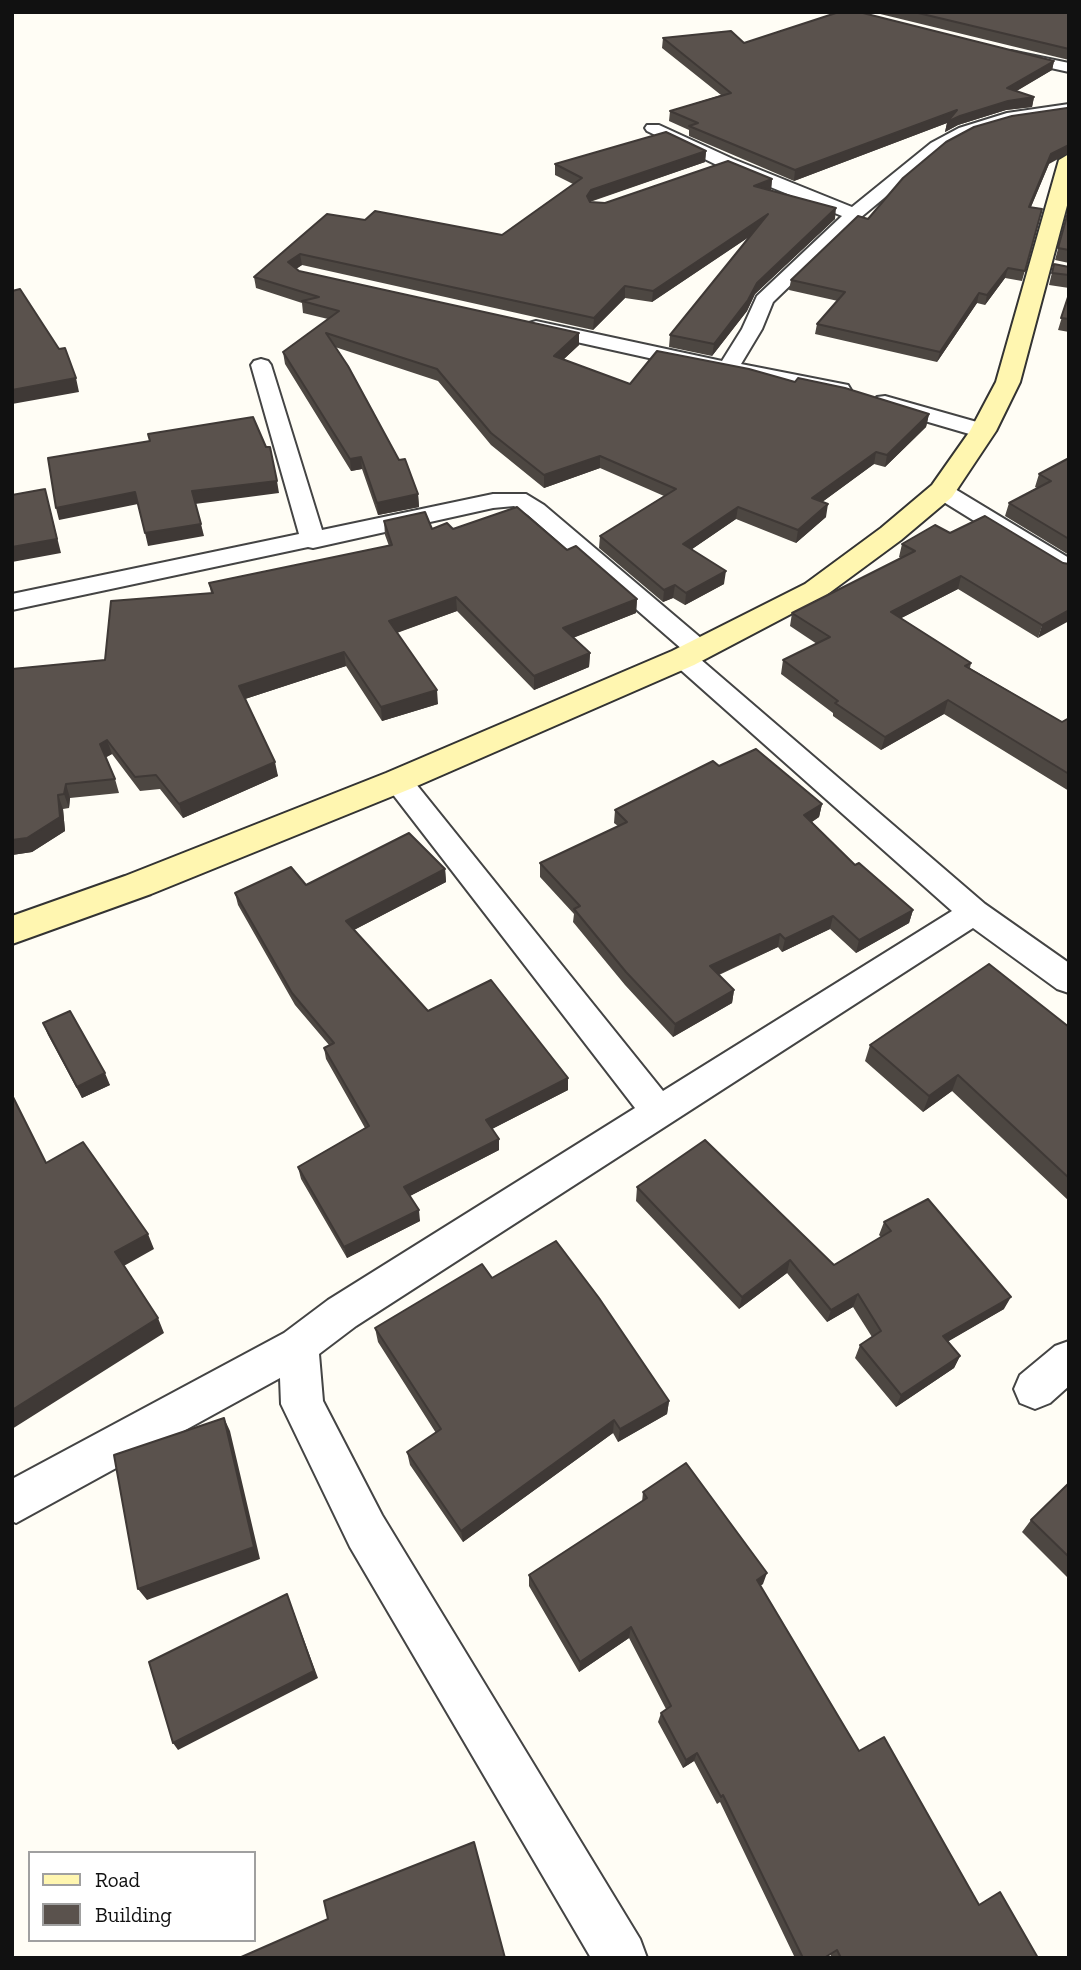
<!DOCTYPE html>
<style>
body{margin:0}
#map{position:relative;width:1081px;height:1970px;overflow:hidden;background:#fffdf5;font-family:"Zilla Slab",serif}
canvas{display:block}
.frame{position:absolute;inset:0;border:14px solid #111;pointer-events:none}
.legend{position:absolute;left:28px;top:1851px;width:228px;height:91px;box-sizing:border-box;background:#fff;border:2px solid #a0a0a0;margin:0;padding:9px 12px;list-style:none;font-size:21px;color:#111}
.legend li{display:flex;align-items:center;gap:14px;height:35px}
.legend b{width:35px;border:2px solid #a0a0a0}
</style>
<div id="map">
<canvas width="1081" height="1970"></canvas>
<div class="frame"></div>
<ul class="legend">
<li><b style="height:9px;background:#fff6b0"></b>Road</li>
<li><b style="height:19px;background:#5a524d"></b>Building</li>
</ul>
</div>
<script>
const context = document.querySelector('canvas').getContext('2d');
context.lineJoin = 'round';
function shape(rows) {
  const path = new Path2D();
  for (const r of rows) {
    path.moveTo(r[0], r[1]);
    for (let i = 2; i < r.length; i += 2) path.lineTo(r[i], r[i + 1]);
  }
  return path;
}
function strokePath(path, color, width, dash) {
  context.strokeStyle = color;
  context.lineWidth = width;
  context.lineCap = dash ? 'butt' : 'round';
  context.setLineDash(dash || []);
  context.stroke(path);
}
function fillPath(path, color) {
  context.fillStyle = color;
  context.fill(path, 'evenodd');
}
const street = shape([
 [1011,51,1069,63,1069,72,1006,58,1004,55,1006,52,1011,51],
 [1069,104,1069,114,1009,122,971,134,943,149,860,218,773,302,762,329,741,364,848,385,851,390,848,395,840,396,676,364,536,333,529,331,526,327,529,323,536,321,722,361,742,329,757,296,842,216,721,167,647,131,645,128,647,125,659,125,733,159,852,207,931,143,959,128,1007,113,1069,104],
 [261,359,268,361,271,365,322,530,493,494,526,494,544,505,708,644,712,650,708,656,699,658,985,904,1069,963,1069,993,1057,989,973,928,356,1326,319,1354,323,1401,382,1515,640,1939,647,1958,591,1958,350,1547,281,1404,280,1378,16,1523,12,1521,12,1479,284,1333,328,1300,635,1108,388,788,383,781,388,774,398,771,408,774,663,1091,952,911,674,664,670,658,674,652,683,650,528,515,514,506,493,508,313,548,308,547,12,610,12,594,299,534,251,365,254,361,261,359],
 [885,396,991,426,994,431,991,436,983,438,877,407,874,402,877,397,885,396],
 [942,484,950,486,1069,558,1069,576,1060,574,934,496,930,491,934,486,942,484],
 [1069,1341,1069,1386,1050,1403,1035,1409,1020,1403,1014,1389,1020,1375,1055,1346,1069,1341]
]);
const secondary = shape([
 [1069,154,1069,198,1020,382,996,431,952,497,901,540,825,596,694,665,410,789,151,894,12,944,12,916,125,876,386,773,672,651,805,584,881,528,932,485,970,431,996,382,1059,160,1069,154]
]);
strokePath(street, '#444', 4);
strokePath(secondary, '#333', 4);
fillPath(street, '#fff');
fillPath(secondary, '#fff6b0');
fillPath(shape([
 [872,12,1069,12,1069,60],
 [663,38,744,43,1054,61,1052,70,1016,91,1034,97,1032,107,1006,110,958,125,945,132,947,123,794,181,689,136,689,130,669,121,670,111,721,95,662,48],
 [706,151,705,162,590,202,605,203,772,179,771,190,770,190,835,219,755,294,747,311,712,356,669,347,670,335,750,236,652,302,625,298,593,330,302,265,296,269,299,271,579,333,579,345,563,360,630,384,795,382,929,414,926,427,885,467,874,464,822,502,826,517,796,543,736,519,692,549,724,584,685,605,673,598,663,602,599,548,600,536,664,496,600,468,544,488,491,445,438,381,335,347,418,494,419,507,378,515,362,469,351,471,285,364,283,352,328,319,303,313,302,303,256,288,254,277,365,220,502,235,573,184,555,175,555,164],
 [1049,164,1031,207,1042,209,1022,281,1005,278,985,305,977,303,937,362,815,334,817,324,838,301,789,290,791,280,868,219],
 [1068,212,1069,212,1069,263,1055,260],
 [1054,264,1069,267,1069,288,1049,285],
 [1069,294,1069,332,1058,330],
 [1069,458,1069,555,1005,516,1009,503,1037,488,1035,487,1039,474],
 [384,521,432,529,453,529,567,550,637,599,636,613,573,638,590,653,589,667,534,690,457,611,397,633,438,704,382,721,346,666,245,699,278,776,183,818,160,789,140,791,112,754,105,758,115,779,119,793,70,798,69,808,63,809,65,831,32,852,12,855,12,669,105,660,211,593,209,583,389,546,385,535],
 [950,533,1063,563,1038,638,958,589,901,618,971,663,970,668,1062,722,1069,718,1069,791,944,714,881,750,833,716,833,713,781,674,783,660,817,644,790,626,792,613,901,558,899,557,902,544],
 [719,766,822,804,819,817,812,822,855,865,913,910,909,923,856,953,830,929,782,952,778,947,719,975,734,990,732,1003,673,1037,625,985,573,922,574,914,540,877,540,863,618,826,614,823,615,810],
 [445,869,446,882,354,930,428,1011,568,1090,492,1129,499,1150,410,1196,420,1221,347,1258,301,1179,298,1167,365,1128,326,1059,324,1048,329,1045,295,1005,238,905,235,893],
 [43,1023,110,1085,82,1098,48,1035],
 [1069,1027,1069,1201,952,1091,923,1112,865,1061,870,1045],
 [637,1187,834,1265,881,1237,879,1235,884,1222,1004,1309,948,1341,960,1356,954,1368,896,1407,855,1358,860,1345,872,1337,853,1307,827,1322,787,1273,739,1309,636,1201],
 [492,1278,669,1401,667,1414,618,1442,613,1433,463,1542,410,1465,407,1452,436,1433,378,1342,375,1328],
 [1069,1483,1069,1579,1022,1532,1031,1520],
 [643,1492,763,1584,760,1585,859,1751,979,1905,1038,1958,832,1958,830,1954,825,1958,795,1958,720,1802,717,1804,694,1761,683,1768,658,1722,661,1713,666,1709,629,1638,579,1672,529,1586,529,1575,642,1502]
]), '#4d4742');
fillPath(shape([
 [1054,61,1052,70,1005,98,1007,88],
 [1034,97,1032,107,1006,110,958,125,945,132,947,123,794,181,795,170,957,110,960,116,1008,101],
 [1069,145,1069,153,1049,164,1027,216,1029,207,1051,154],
 [706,151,705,162,591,201,586,207,587,196,591,190],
 [772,179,771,190,752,197,754,186],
 [836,208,835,219,755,294,747,311,712,356,714,344,757,283],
 [768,214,767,225,652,302,653,291],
 [300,254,302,265,290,273,288,262],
 [1008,268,1005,278,985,305,987,295],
 [625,286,625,298,593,330,594,318],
 [979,293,977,303,937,362,940,352],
 [579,333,579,345,554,368,554,356],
 [76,378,79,392,12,404,12,390],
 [929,414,926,427,885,467,887,455],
 [876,452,874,464,810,511,812,498],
 [600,456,600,468,544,488,544,475],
 [361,457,362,469,351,471,350,459],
 [277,481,279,493,195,504,192,491],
 [45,489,61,553,12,562,12,547],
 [135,492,138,504,59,520,56,508],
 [418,494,419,507,378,515,377,503],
 [828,504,826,517,796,543,798,530],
 [738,507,736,519,682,556,683,544],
 [201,524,204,536,148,546,145,533],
 [726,571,724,584,685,605,686,593],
 [961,576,958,589,888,625,891,612],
 [675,585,673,598,663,602,664,590],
 [456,597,457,611,390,635,389,621],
 [637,599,636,613,562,642,563,628],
 [1069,610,1069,621,1038,638,1042,625],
 [344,652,346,666,242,700,239,686],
 [590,653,589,667,534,690,534,676],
 [437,690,438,704,382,721,381,707],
 [948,700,944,714,881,750,885,737],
 [107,740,112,754,104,758,100,744],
 [275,762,278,776,183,818,179,804],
 [66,784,70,798,69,808,64,794],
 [58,795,63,809,65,831,32,852,12,855,12,840],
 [822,804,819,817,802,828,804,815],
 [445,869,446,882,348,933,346,921],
 [913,910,909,923,856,953,859,940],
 [833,916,830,929,782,952,785,939],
 [780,934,778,947,708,979,710,966],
 [734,990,732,1003,673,1037,675,1024],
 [105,1073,110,1085,82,1098,77,1087],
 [958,1075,952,1091,923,1112,929,1096],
 [568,1078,568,1090,486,1132,486,1120],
 [499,1139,499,1150,406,1198,404,1187],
 [419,1210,420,1221,347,1258,344,1247],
 [148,1234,154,1249,122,1267,115,1252],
 [790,1260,787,1273,739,1309,742,1297],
 [858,1294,853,1307,827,1322,831,1310],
 [1011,1297,1004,1309,937,1348,943,1336],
 [158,1318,164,1333,12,1429,12,1410],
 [960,1356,954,1368,896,1407,901,1395],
 [669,1401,667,1414,618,1442,620,1429],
 [224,1418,230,1431,260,1559,147,1600,138,1589],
 [614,1420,613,1433,463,1542,461,1531],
 [767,1573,763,1584,753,1591,757,1580],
 [287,1594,318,1678,178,1750,173,1743],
 [631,1627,629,1638,579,1672,580,1662],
 [697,1753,694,1761,683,1768,686,1760]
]), '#3f3936');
const building = shape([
 [839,12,859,12,1054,61,1007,88,1034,97,1008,101,960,116,947,122,957,110,795,170,689,126,698,123,670,111,731,93,663,38,731,31,744,43,839,12],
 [914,12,1069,12,1069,49,914,12],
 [1067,108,1069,109,1069,145,1051,154,1029,207,1042,209,1025,271,1008,268,987,295,979,293,940,352,817,324,845,292,791,280,858,216,868,219,903,178,946,142,974,127,1012,116,1067,108],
 [666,132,706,151,591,190,587,196,590,202,605,203,728,161,772,179,754,186,836,208,757,283,748,300,714,344,670,335,768,214,653,291,625,286,594,318,300,254,288,262,299,271,579,333,554,356,630,384,657,351,749,369,795,382,798,378,845,388,929,414,887,455,876,452,812,498,828,504,798,530,738,507,683,544,726,571,686,593,675,585,664,590,600,536,676,489,600,456,544,475,491,433,437,369,326,333,348,366,399,460,405,459,418,494,377,503,361,457,350,459,283,352,339,311,302,301,319,297,254,277,327,214,365,220,375,211,502,235,582,178,555,164,666,132],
 [1068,212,1069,212,1069,250,1058,248,1068,212],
 [1054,264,1069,267,1069,275,1052,273,1054,264],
 [20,289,59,349,65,348,76,378,12,390,12,291,20,289],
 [1069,294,1069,319,1061,318,1069,294],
 [253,417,266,447,270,447,277,481,192,491,201,524,145,533,135,492,56,508,48,458,150,441,148,434,253,417],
 [1069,458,1069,539,1009,503,1051,481,1039,474,1069,458],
 [45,489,57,539,12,547,12,495,45,489],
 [517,507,567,550,576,546,637,599,563,628,590,653,534,676,456,597,389,621,437,690,381,707,344,652,239,686,275,762,179,804,156,775,135,777,107,740,100,744,115,779,66,784,64,794,58,795,60,817,27,838,12,840,12,669,105,660,111,601,213,593,209,583,392,545,384,521,425,512,432,529,447,523,453,529,517,507],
 [985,516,1063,563,1069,564,1069,610,1042,625,961,576,891,612,971,663,965,666,1062,722,1069,718,1069,774,948,700,885,737,835,703,838,701,783,660,830,637,792,613,915,551,902,544,935,525,950,533,985,516],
 [756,749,822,804,804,815,855,865,859,863,913,910,859,940,833,916,785,939,780,934,710,966,734,990,675,1024,626,972,574,909,580,906,540,863,627,822,615,810,713,761,719,766,756,749],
 [409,833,445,869,346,921,428,1011,491,980,568,1078,486,1120,499,1139,404,1187,419,1210,344,1247,298,1167,369,1126,324,1048,334,1043,292,993,235,893,291,867,306,885,409,833],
 [989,964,1069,1027,1069,1178,958,1075,929,1096,870,1045,989,964],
 [70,1011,105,1073,77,1087,43,1023,70,1011],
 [12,1095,46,1163,83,1142,148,1234,115,1252,158,1318,12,1410,12,1095],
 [705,1140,834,1265,891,1231,884,1222,928,1199,1011,1297,943,1336,960,1356,901,1395,860,1345,881,1331,858,1294,831,1310,790,1260,742,1297,637,1187,705,1140],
 [556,1241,599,1298,669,1401,620,1429,614,1420,461,1531,407,1452,441,1429,375,1328,482,1264,492,1278,556,1241],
 [224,1418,254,1547,138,1589,114,1455,224,1418],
 [686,1463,767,1573,757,1580,859,1751,884,1737,979,1905,1000,1892,1038,1958,841,1958,837,1950,824,1958,803,1958,723,1795,721,1797,697,1753,686,1760,661,1713,671,1706,631,1627,580,1662,529,1575,647,1498,643,1492,686,1463],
 [1069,1483,1069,1557,1031,1520,1069,1483],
 [287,1594,314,1671,173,1743,149,1662,287,1594],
 [474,1842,505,1958,239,1958,328,1919,324,1901,474,1842]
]);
fillPath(building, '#5a524d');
strokePath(building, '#3f3936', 2);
</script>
